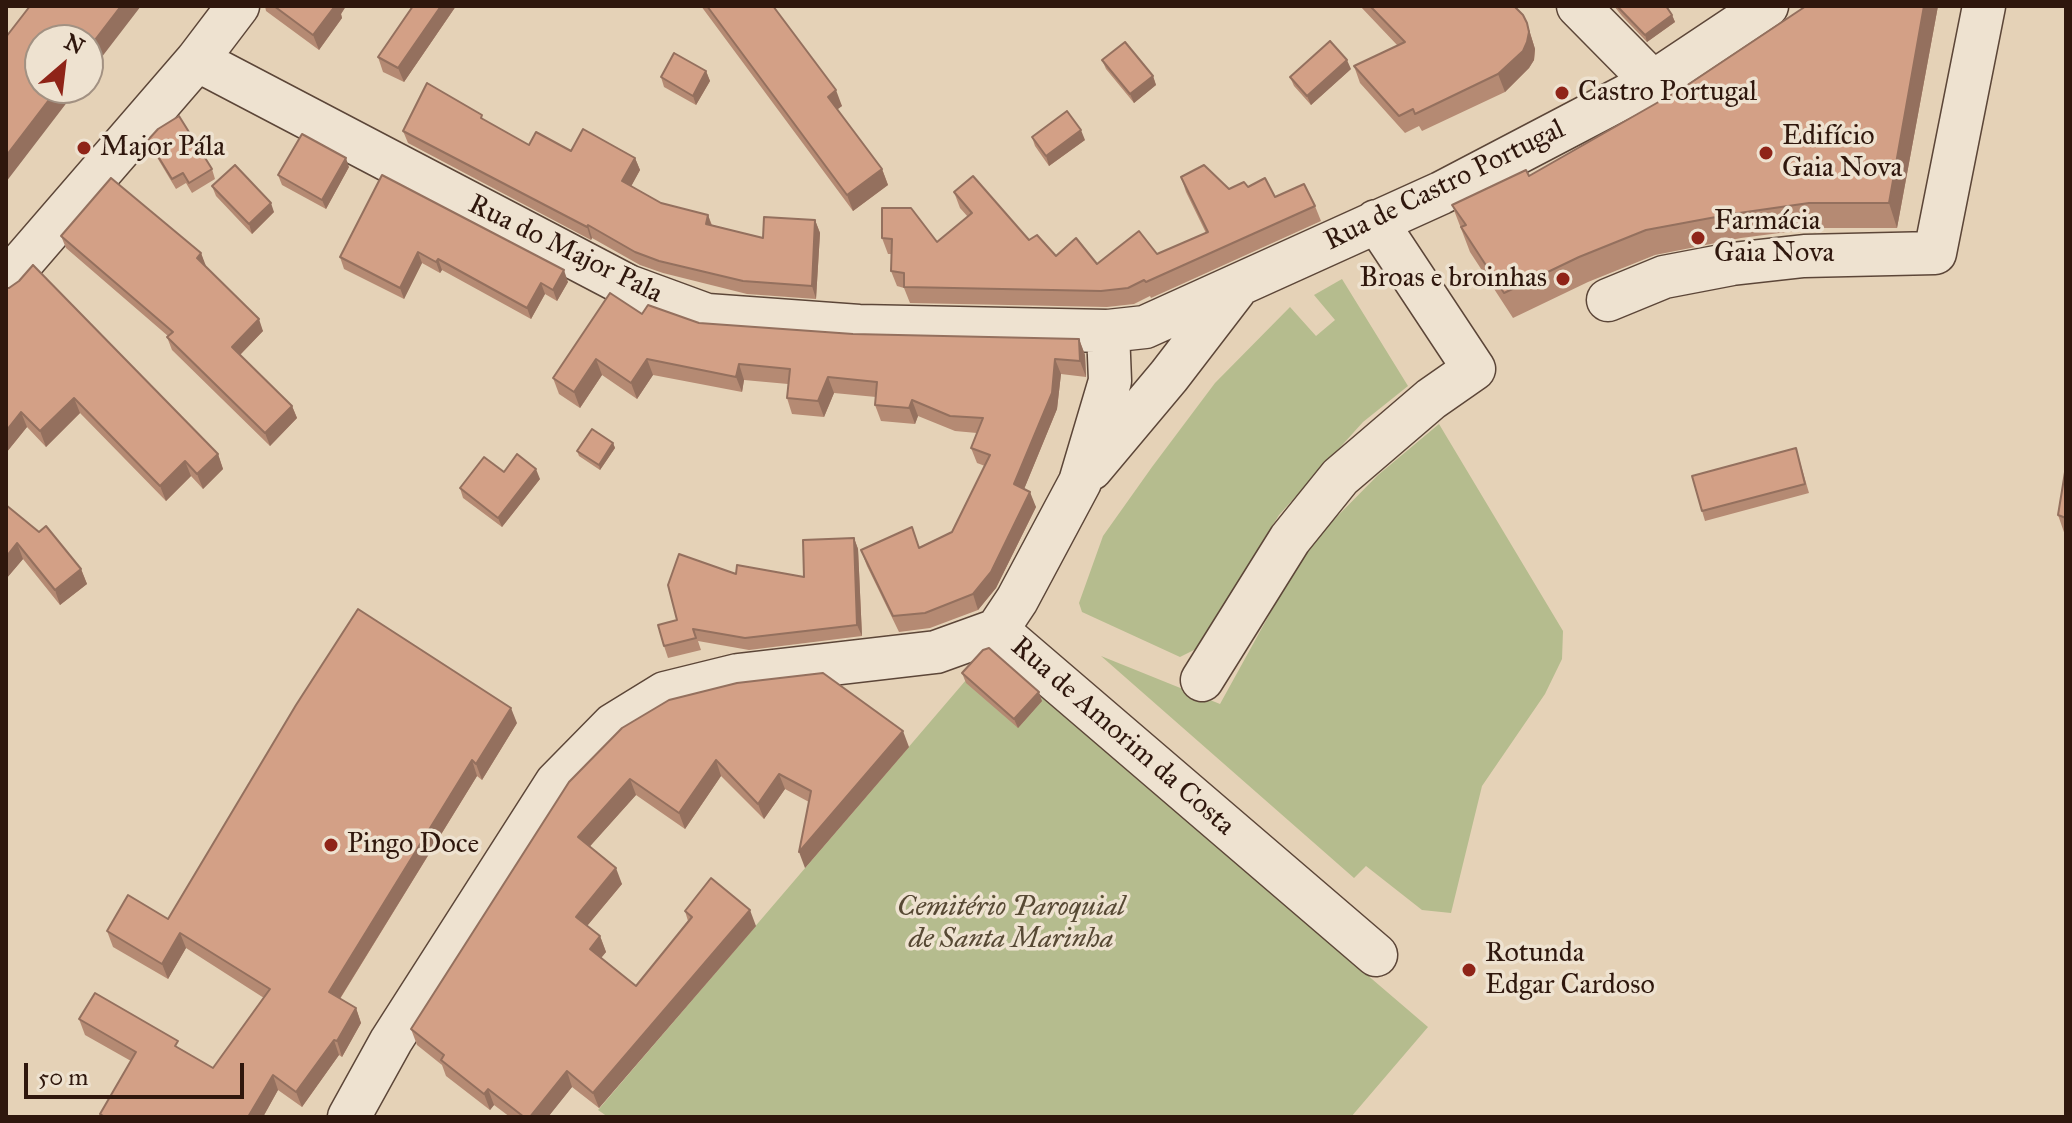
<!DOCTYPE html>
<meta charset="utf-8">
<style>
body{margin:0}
#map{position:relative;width:2072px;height:1123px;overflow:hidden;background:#e5d2b7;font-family:"IM FELL Great Primer",serif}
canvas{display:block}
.frame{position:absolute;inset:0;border:8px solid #2f170d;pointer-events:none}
.north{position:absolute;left:24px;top:24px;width:80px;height:80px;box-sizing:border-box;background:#eee2d0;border:2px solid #a29182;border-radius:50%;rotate:28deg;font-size:22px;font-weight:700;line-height:32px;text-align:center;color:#2f170d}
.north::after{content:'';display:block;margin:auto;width:28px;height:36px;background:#8f2418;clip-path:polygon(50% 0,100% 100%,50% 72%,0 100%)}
.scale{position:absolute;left:24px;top:1063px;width:220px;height:36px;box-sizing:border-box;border:4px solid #2f170d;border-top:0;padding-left:10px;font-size:24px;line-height:28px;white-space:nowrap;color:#2f170d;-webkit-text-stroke:6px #eee2d0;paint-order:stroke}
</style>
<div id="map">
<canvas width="2072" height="1123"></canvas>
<div class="frame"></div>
<div class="north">N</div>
<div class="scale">50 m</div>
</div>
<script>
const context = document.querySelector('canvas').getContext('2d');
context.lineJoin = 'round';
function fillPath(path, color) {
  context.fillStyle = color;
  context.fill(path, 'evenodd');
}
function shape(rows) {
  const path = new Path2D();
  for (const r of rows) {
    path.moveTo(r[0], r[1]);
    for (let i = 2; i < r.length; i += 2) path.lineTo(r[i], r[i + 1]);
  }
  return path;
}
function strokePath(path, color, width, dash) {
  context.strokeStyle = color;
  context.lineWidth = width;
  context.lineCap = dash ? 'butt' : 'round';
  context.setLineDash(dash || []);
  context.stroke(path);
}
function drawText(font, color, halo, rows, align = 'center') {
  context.font = font + ' "IM FELL Great Primer",serif';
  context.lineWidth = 7;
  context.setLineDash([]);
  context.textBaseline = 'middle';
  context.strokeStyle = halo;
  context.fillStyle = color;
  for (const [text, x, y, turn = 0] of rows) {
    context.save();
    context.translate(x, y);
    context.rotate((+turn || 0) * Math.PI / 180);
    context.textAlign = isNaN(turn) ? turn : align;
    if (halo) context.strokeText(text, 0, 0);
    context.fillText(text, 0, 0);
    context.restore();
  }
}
fillPath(shape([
 [1342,279,1408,386,1363,422,1279,515,1196,649,1180,657,1082,612,1079,603,1103,536,1152,467,1215,383,1290,307,1316,336,1335,320,1314,295],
 [1439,424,1563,631,1562,659,1545,694,1482,786,1451,913,1422,910,1366,866,1354,878,1101,656,1220,704,1306,548,1378,475],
 [990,652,1428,1027,1351,1117,608,1117,598,1110]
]), '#b5bc8e');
const minor = shape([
 [1578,6,1653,82],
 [197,60,628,286,707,315,859,326,1108,331,1145,327,1441,193,1653,82,1767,6],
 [6,281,197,60,238,6],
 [1608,300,1664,277,1732,264,1804,256,1935,253,1984,6],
 [1091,469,1169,376,1235,290],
 [997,630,1376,955],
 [997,630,1017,600,1080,482,1110,381,1108,331],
 [1202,680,1290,539,1340,477,1431,399,1474,369,1376,221],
 [349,1117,391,1041,556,783,613,725,665,693,738,675,936,652,997,630]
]);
strokePath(minor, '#5c4638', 45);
strokePath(minor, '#eee2d0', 42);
fillPath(shape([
 [265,6,346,6,341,14,342,18,319,50,266,11],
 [413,6,456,6,404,82,383,72,378,57],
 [701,6,773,6,842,106,837,109,882,169,888,185,853,211],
 [1360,6,1514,6,1527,23,1535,49,1534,60,1529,68,1505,92,1422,131,1419,126,1405,133,1360,83,1354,66,1398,46],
 [1614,6,1666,6,1672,15,1675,22,1647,42,1622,16],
 [1938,6,1897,228,1818,228,1741,238,1655,255,1588,282,1513,318,1470,252,1452,205,1529,176],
 [1102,60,1153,76,1156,85,1134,103,1106,69],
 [1351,69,1311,105,1294,86,1290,77],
 [706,71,710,81,696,105,664,87,661,77],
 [484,120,529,145,635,158,640,170,631,186,661,203,708,215,712,225,763,238,815,220,820,233,816,299,747,294,663,273,640,265,592,238,591,240,408,143,403,131],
 [1032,137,1085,140,1049,166,1035,146],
 [148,140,212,169,215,179,192,193,186,183,176,189,152,149],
 [349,167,326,209,282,185,278,175],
 [382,175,568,282,557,301,545,294,531,319,442,270,440,273,422,263,404,299,344,269,340,257],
 [1181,177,1229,189,1248,187,1275,197,1315,206,1321,221,1151,298,1150,296,1134,304,1107,307,910,303,904,288,897,286,891,271,891,254,888,254,882,238,937,242,968,217,960,208,954,192,1056,256,1097,264,1157,254,1206,233,1186,192],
 [212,186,274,212,252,234,216,196],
 [61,236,201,253,205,266,263,331,240,355,292,406,297,418,270,446,172,350,167,337,168,336,66,248],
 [6,288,218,454,223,469,203,489,191,476,166,501,80,413,46,447,27,427,6,453],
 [642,314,699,323,853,334,1079,339,1085,355,1086,377,1061,374,1057,409,1024,489,1036,507,996,588,978,610,930,628,899,632,867,566,861,550,919,547,952,532,985,466,977,463,971,448,977,433,955,431,918,416,915,424,881,421,875,405,876,397,834,393,824,417,792,414,787,398,788,384,744,380,742,392,653,375,637,399,602,375,580,408,559,394,553,378],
 [613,443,615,448,600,470,579,456,577,451],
 [1796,448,1809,493,1705,521,1702,511],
 [2066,466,2066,538,2058,515],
 [504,472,540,479,502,527,463,498,460,488],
 [6,505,81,569,87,584,60,605,23,559,6,579],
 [854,538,858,549,862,636,749,650,698,641,701,650,668,658,664,646,677,620,736,574,804,577],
 [962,673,1042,701,1018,728,966,683],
 [517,723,482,780,477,776,340,999,356,1008,361,1023,342,1057,339,1055,302,1107,278,1090,263,1117,101,1117,100,1114,131,1061,85,1035,79,1019,181,1049,213,1068,264,998,186,948,168,979,113,947,107,931,168,919],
 [622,728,909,747,805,868,809,802,785,789,764,819,721,776,685,829,636,795,590,846,622,884,587,926,600,936,606,952,601,958,636,986,688,921,685,911,756,926,599,1108,572,1087,548,1117,510,1117,494,1105,490,1110,446,1076,442,1065,417,1045,411,1029]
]), '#b58a73');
fillPath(shape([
 [121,6,141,6,88,75,88,49],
 [335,6,346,6,341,14,342,18,319,50,313,35],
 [441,6,456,6,404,82,398,68],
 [1924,6,1938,6,1897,228,1889,203],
 [1672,15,1675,22,1647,42,1645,35],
 [1527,23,1535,49,1534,60,1529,68,1505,92,1498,74],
 [1347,60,1351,69,1311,105,1307,96],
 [706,71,710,81,696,105,693,96],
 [1153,76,1156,85,1134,103,1130,94],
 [58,88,78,88,6,182,6,156],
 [836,90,842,106,834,112,828,97],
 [1081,130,1085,140,1049,166,1046,156],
 [346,158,349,167,326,209,322,200],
 [635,158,640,170,627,194,622,181],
 [882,169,888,185,853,211,847,195],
 [271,203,274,212,252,234,249,224],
 [708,215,712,227,706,224],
 [815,220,820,233,816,299,812,286],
 [588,225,592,238,591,240,587,227],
 [418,252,422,263,404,299,400,288],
 [201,253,206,266,201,271,197,258],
 [438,259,442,270,440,273,436,262],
 [564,270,568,282,557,301,553,290],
 [541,283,545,294,531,319,527,308],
 [259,319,263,331,236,359,232,347],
 [1079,339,1085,355,1086,377,1080,361],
 [596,359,602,375,580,408,574,392],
 [647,359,653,375,637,399,631,383],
 [1055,359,1061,374,1057,409,1020,499,1014,484],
 [739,364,744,380,742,392,736,377],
 [828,377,834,393,824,417,818,401],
 [74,398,80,413,46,447,40,431],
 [912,400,918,416,915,424,909,408],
 [292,406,297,418,270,446,265,433],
 [21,412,27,427,6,453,6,431],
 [613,443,615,448,600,470,599,465],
 [218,454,223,469,203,489,197,474],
 [185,461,191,476,166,501,160,486],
 [536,469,540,479,502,527,498,518],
 [1030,492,1036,507,996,588,978,610,973,594],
 [854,538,858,549,862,636,857,625],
 [17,543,23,559,6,579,6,557],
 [81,569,87,584,60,605,55,590],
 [1039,692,1042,701,1018,728,1014,719],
 [511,708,517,723,482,780,476,764],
 [903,731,909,747,805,868,799,852],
 [472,760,477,776,334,1008,329,992],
 [716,760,721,776,685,829,679,813],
 [779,774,785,789,764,819,758,804],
 [630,779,636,795,584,853,578,837],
 [616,868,622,884,582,932,576,917],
 [750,910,756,926,599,1108,593,1093],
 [180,933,186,948,168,979,162,964],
 [600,936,606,952,596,964,590,949],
 [356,1008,361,1023,342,1057,337,1041],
 [334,1040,339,1055,302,1107,296,1092],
 [567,1071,572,1087,548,1117,530,1117],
 [273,1075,278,1090,263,1117,248,1117],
 [488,1089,494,1105,490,1110,484,1094]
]), '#94705e');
const building = shape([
 [30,6,121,6,88,49,88,40,40,40,40,88,58,88,6,156,6,37,30,6],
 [274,6,335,6,313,35,274,6],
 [413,6,441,6,398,68,378,57,413,6],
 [707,6,773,6,836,90,828,97,882,169,847,195,707,6],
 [1370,6,1514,6,1523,15,1527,23,1529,32,1527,42,1523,51,1498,74,1415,114,1413,109,1399,116,1354,66,1405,42,1370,6],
 [1617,6,1666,6,1672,15,1645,35,1617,6],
 [1806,6,1924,6,1889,203,1809,203,1732,214,1646,230,1579,257,1504,293,1461,227,1466,225,1452,205,1526,170,1529,176,1683,88,1806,6],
 [1330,41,1347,60,1307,96,1290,77,1330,41],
 [1125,42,1153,76,1130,94,1102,60,1125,42],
 [674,53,706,71,693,96,661,77,674,53],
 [427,83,482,115,481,118,529,145,536,132,571,151,583,129,635,158,622,181,661,203,708,215,706,224,763,238,764,217,815,220,812,286,743,281,659,261,635,252,588,225,587,227,403,131,427,83],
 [1067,111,1081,130,1046,156,1032,137,1067,111],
 [179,116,212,169,189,183,183,173,172,179,148,140,158,129,179,116],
 [302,134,346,158,322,200,278,175,302,134],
 [235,165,271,203,249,224,212,186,235,165],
 [1204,165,1229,189,1244,182,1248,187,1265,178,1275,197,1304,184,1315,206,1146,282,1144,280,1128,288,1101,291,904,287,904,273,891,271,892,239,882,238,882,208,911,208,937,242,972,213,954,192,973,176,1029,240,1037,235,1056,256,1076,238,1097,264,1139,231,1157,254,1208,232,1181,177,1204,165],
 [382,175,564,270,553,290,541,283,527,308,438,259,436,262,418,252,400,288,340,257,382,175],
 [111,178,201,253,197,258,259,319,232,347,292,406,265,433,167,337,173,332,61,236,111,178],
 [33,265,218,454,197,474,185,461,160,486,74,398,40,431,21,412,6,431,6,288,9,288,19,281,33,265],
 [610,293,642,314,648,305,699,323,853,334,1079,339,1080,361,1055,359,1052,393,1014,484,1030,492,991,572,973,594,925,613,893,616,861,550,912,527,919,548,952,532,990,455,971,448,983,418,950,416,912,400,909,408,875,405,877,382,828,377,818,401,787,398,790,369,739,364,736,377,647,359,631,383,596,359,574,392,553,378,610,293],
 [592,429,613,443,599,465,577,451,592,429],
 [1796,448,1805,484,1702,511,1692,476,1796,448],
 [517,454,536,469,498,518,460,488,484,457,504,472,517,454],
 [2066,466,2066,518,2058,515,2066,466],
 [6,505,39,532,46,526,81,569,55,590,17,543,6,557,6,505],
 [854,538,857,625,745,638,693,629,696,638,664,646,658,625,677,620,668,585,679,554,736,574,737,565,804,577,803,540,854,538],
 [358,609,511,708,476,764,472,760,329,992,356,1008,337,1041,334,1040,296,1092,273,1075,248,1117,105,1117,100,1114,136,1052,79,1019,95,993,178,1041,175,1046,213,1068,270,989,180,933,162,964,107,931,128,895,168,919,296,705,358,609],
 [989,648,1039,692,1014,719,962,673,983,650,989,648],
 [823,673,903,731,799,852,811,791,779,774,758,804,716,760,679,813,630,779,578,837,616,868,576,917,600,936,590,949,636,986,692,917,685,911,711,878,750,910,593,1093,567,1071,530,1117,524,1117,488,1089,484,1094,441,1060,444,1055,411,1029,569,782,622,728,669,700,737,683,823,673]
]);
fillPath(building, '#d3a086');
strokePath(building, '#94705e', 2);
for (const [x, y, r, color] of [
 [1562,93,8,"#8f2418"],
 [84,148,8,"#8f2418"],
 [1766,153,8,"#8f2418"],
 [1698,238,8,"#8f2418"],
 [1563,279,8,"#8f2418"],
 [331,845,8,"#8f2418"],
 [1469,970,8,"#8f2418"]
]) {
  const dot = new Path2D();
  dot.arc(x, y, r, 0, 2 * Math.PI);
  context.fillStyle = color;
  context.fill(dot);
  strokePath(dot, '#eee2d0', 3);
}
drawText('28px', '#2f170d', '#eee2d0', [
 ["Castro Portugal",1578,93],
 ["Edifício",1782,137],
 ["Gaia Nova",1782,169],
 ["Major Pála",100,148],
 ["Farmácia",1714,222],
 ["Gaia Nova",1714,254],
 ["Broas e broinhas",1547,279,"right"],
 ["Pingo Doce",347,845],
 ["Rotunda",1485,954],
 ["Edgar Cardoso",1485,986]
], 'left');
drawText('28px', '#2f170d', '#eee2d0', [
 ["Rua de Castro Portugal",1445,186,-26],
 ["Rua do Major Pala",565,250,26],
 ["Rua de Amorim da Costa",1122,737,41]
]);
drawText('italic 28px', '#574934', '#eee2d0', [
 ["Cemitério Paroquial",1011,908],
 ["de Santa Marinha",1011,940]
]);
</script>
